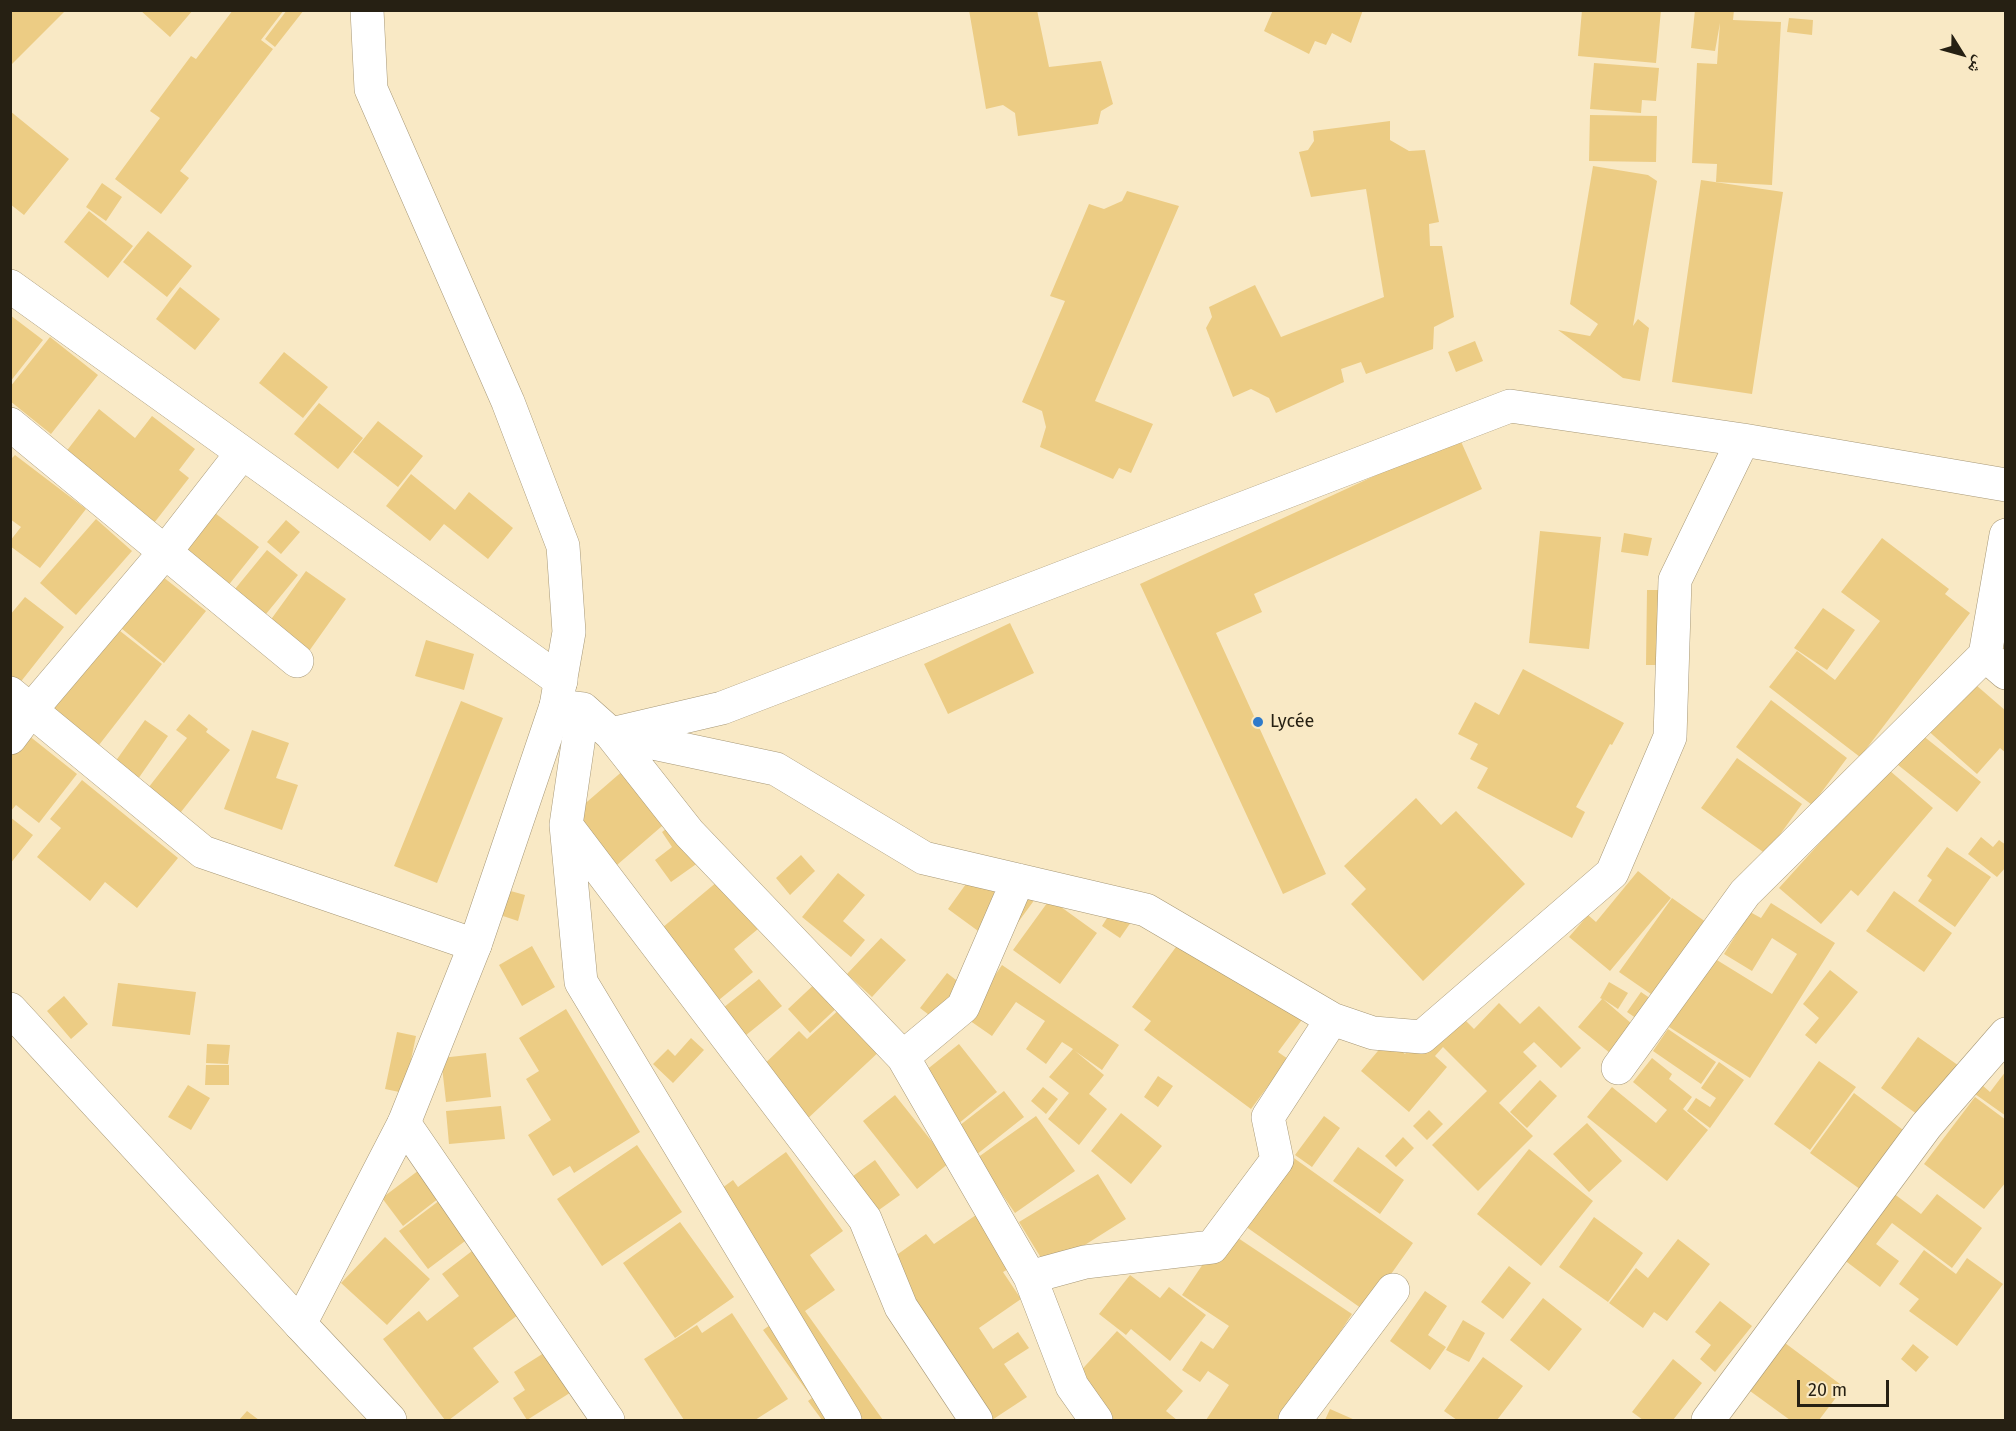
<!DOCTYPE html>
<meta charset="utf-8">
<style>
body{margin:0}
#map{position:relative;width:2016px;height:1431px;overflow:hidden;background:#f9e9c5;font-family:"Fira Sans","Noto Naskh Arabic",sans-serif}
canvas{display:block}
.frame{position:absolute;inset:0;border:12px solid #262013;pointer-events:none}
.north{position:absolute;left:1932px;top:24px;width:60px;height:60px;-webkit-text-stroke:4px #f9e9c5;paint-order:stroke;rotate:127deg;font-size:16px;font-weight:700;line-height:24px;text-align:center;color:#262013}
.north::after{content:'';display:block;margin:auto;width:21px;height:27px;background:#262013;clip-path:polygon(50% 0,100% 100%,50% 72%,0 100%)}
.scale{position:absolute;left:1797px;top:1380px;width:92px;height:27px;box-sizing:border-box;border:3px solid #262013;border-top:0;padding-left:8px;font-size:18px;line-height:21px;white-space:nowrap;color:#262013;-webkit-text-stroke:4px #f9e9c5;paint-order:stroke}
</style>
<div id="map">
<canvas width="2016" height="1431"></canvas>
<div class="frame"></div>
<div class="north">ش</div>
<div class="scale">20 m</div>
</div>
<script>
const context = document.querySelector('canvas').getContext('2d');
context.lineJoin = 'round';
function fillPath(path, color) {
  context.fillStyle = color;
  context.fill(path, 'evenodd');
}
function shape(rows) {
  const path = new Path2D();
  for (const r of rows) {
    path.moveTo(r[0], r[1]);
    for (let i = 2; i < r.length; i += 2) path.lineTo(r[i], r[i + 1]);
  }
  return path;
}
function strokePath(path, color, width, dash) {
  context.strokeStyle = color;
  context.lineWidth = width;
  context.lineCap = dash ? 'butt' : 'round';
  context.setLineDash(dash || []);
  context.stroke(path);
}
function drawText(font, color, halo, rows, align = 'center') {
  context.font = font + ' "Fira Sans",sans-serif';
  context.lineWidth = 6;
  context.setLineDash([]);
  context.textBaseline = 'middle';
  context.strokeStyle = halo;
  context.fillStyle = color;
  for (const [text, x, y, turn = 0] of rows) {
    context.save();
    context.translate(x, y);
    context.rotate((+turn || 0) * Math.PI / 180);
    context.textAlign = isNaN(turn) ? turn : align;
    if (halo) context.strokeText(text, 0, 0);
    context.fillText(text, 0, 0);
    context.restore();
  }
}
fillPath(shape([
 [10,10,63,10,64,12,10,66],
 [140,10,193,10,170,37],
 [233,10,284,10,261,40,273,49,180,171,189,178,161,214,115,179,160,118,150,111,191,56,196,59],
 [287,10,304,10,275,47,265,39],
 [969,10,1037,10,1049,67,1101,61,1113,104,1101,111,1098,124,1018,136,1015,113,1003,105,986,109],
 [1273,10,1363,10,1351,43,1332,33,1326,45,1315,41,1309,54,1264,31],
 [1582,10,1661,10,1656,63,1578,56],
 [1695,10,1734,10,1733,20,1781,22,1772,185,1716,182,1717,164,1692,163,1697,63,1717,64,1720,23,1715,51,1691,48],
 [1789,18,1813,20,1812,35,1787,32],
 [1594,63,1659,68,1656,101,1642,100,1641,113,1590,109],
 [10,111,69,159,24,215,10,204],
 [1590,115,1657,116,1656,162,1589,161],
 [1390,121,1390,140,1409,151,1425,150,1439,222,1429,224,1430,246,1442,246,1454,317,1434,327,1433,349,1366,374,1361,362,1341,369,1344,382,1276,413,1269,398,1251,389,1233,397,1206,328,1212,317,1209,307,1255,285,1281,337,1384,297,1366,189,1311,197,1299,152,1308,150,1314,141,1313,131],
 [1593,166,1648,175,1657,181,1633,326,1638,319,1649,328,1640,381,1623,378,1558,330,1590,336,1598,324,1570,304],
 [1701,180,1783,192,1752,394,1672,382],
 [102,183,122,197,106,221,86,207],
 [1127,191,1179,206,1095,401,1153,424,1131,473,1119,468,1113,479,1040,447,1046,427,1042,411,1022,402,1065,301,1050,296,1089,204,1104,209,1122,201],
 [89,211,133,246,108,278,64,242],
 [148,231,192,266,167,297,123,262],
 [180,287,220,319,195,350,156,319],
 [10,315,43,340,10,382],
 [50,337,98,375,51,434,10,401,10,387],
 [1475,341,1483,361,1456,372,1448,352],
 [284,352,328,387,303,418,259,383],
 [319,403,363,438,338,469,294,434],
 [99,409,135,438,152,416,195,449,179,470,189,478,154,523,65,453],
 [378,421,423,456,398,487,353,452],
 [1459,437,1482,489,1254,594,1262,612,1216,633,1326,874,1283,894,1140,584],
 [15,455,86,509,40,568,10,546,10,541,21,527,10,519,10,460],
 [411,474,455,510,469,492,513,528,488,559,444,524,430,541,386,506],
 [215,513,259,547,227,587,184,553],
 [96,519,132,551,76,615,40,583],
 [286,520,300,532,281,554,267,542],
 [1540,531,1601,537,1589,649,1529,643],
 [1624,533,1652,538,1648,556,1621,552],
 [1882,538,1949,589,1945,594,1970,613,1860,757,1769,687,1797,651,1835,680,1880,621,1841,592],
 [267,550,298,575,266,614,235,589],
 [306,571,346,599,307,654,267,625],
 [158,573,206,611,164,663,116,624],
 [1647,590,1668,590,1668,665,1646,665],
 [25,597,64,627,19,684,10,678,10,615],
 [1823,608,1855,630,1827,670,1794,648],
 [1010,623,1034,673,948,714,924,664],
 [115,627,162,664,92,754,45,718],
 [426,640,474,654,464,690,415,676],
 [1523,669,1624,723,1612,745,1610,744,1576,807,1585,812,1572,838,1477,788,1488,768,1470,759,1478,744,1458,734,1475,702,1499,715],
 [1969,679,2006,711,2006,753,2000,748,1977,774,1925,728],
 [1771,700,1847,758,1812,805,1736,747],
 [461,701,503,718,437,883,394,866],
 [189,714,208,729,206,732,230,750,177,817,145,792,187,738,176,730],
 [145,720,168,736,138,779,115,762],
 [1912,727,1981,782,1957,812,1888,757],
 [252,730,289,743,276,778,298,785,282,830,224,809],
 [23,731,77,774,39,823,16,805,10,812,10,747],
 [640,756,684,807,617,865,573,814],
 [1737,758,1802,804,1766,854,1701,808],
 [1882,764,1933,808,1858,896,1851,890,1821,924,1779,888,1845,815],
 [82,780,178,858,137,908,105,882,90,901,37,857,61,828,50,819],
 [1416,798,1441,825,1456,811,1525,884,1423,981,1351,904,1366,889,1344,866],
 [689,812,716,850,671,882,655,860,672,847,662,832],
 [10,817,33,835,10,864],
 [1981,837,1993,847,1999,840,2006,845,2006,867,1997,877,1968,854],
 [1947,847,1991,877,1955,927,1918,901,1932,880,1927,876],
 [801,855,815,871,790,895,776,878],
 [976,870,1038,895,1000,947,948,909],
 [730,871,770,919,734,949,753,972,714,1004,656,933],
 [1638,871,1671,898,1610,971,1569,937,1588,915,1596,922],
 [838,873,865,895,843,921,865,940,851,957,802,917],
 [507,890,525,895,518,921,500,915],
 [1894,891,1952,933,1924,972,1866,931],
 [1672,898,1713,927,1661,1001,1619,972],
 [1050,899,1097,933,1060,984,1013,950],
 [1771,903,1835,943,1750,1078,1669,1027,1712,957,1772,994,1797,954,1772,938,1752,971,1724,954,1750,912,1761,918],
 [1112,910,1131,922,1120,938,1102,926],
 [1184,936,1304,1017,1278,1052,1288,1059,1251,1109,1144,1030,1151,1021,1132,1007],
 [881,938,906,960,872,997,847,974],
 [532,946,555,987,522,1006,499,965],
 [1002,965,1119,1045,1102,1070,1075,1051,1104,1075,1089,1094,1107,1109,1079,1145,1048,1119,1069,1093,1049,1077,1073,1049,1062,1042,1046,1064,1026,1049,1045,1021,1016,1002,992,1036,966,1018],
 [1830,970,1858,992,1816,1044,1805,1035,1819,1018,1803,1004],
 [947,973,969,990,942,1025,920,1008],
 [759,979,782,1006,740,1040,718,1012],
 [820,979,842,1003,810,1033,788,1009],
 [1609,982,1628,993,1618,1009,1603,999,1639,1030,1616,1058,1578,1027,1602,999,1600,998],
 [118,983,196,992,190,1035,112,1026],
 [1641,992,1660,1005,1646,1025,1627,1012],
 [64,996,88,1024,71,1039,47,1011],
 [1499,1003,1520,1024,1539,1006,1581,1048,1561,1068,1534,1042,1523,1052,1537,1066,1499,1103,1533,1136,1478,1191,1432,1145,1487,1091,1443,1047,1435,1056,1447,1067,1409,1112,1361,1071,1388,1039,1405,1054,1425,1030,1457,1012,1474,1029],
 [843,1006,883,1048,804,1122,757,1071,799,1031,807,1039],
 [566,1009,640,1132,574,1173,570,1166,553,1176,528,1135,551,1120,526,1079,539,1071,519,1038],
 [1668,1029,1716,1062,1701,1084,1653,1051],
 [397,1032,416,1036,404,1093,385,1089],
 [1918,1037,1962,1068,1925,1120,1881,1088],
 [691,1038,704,1050,673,1083,653,1064,668,1049,675,1056],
 [207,1044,230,1045,228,1064,206,1063],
 [959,1044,997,1092,958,1124,920,1075],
 [486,1053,491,1097,446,1102,441,1058],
 [1652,1058,1672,1074,1669,1079,1692,1097,1683,1109,1708,1130,1667,1181,1587,1117,1612,1087,1656,1123,1667,1110,1633,1082],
 [1819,1061,1856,1087,1810,1150,1774,1124],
 [1719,1062,1744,1080,1710,1128,1687,1111,1696,1098,1710,1107,1716,1098,1701,1088],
 [206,1065,229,1065,229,1085,205,1085],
 [2006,1071,2006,1116,1975,1094,1982,1085,1990,1092],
 [1158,1076,1173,1086,1158,1107,1144,1097],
 [1540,1080,1557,1096,1527,1128,1510,1112],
 [188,1085,210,1098,191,1130,168,1117],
 [1043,1087,1058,1099,1046,1114,1031,1101],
 [1004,1091,1024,1117,976,1155,955,1129],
 [1854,1093,1907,1133,1864,1192,1810,1153],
 [895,1095,949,1163,917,1189,863,1121],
 [1975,1097,2006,1120,2006,1182,1984,1209,1924,1164],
 [501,1106,505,1139,449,1144,446,1111],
 [1429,1110,1443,1124,1427,1140,1413,1126],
 [1121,1113,1162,1146,1131,1184,1091,1151],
 [1036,1116,1075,1171,1015,1213,977,1158],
 [1324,1116,1340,1128,1312,1167,1295,1155],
 [1587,1123,1622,1161,1589,1192,1553,1154],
 [1403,1137,1414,1148,1396,1167,1385,1156],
 [637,1145,682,1212,602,1266,557,1199],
 [1277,1146,1413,1243,1365,1311,1228,1214],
 [1358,1147,1404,1180,1380,1214,1333,1181],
 [1529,1149,1593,1201,1541,1266,1477,1214],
 [786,1152,843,1231,810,1255,835,1290,805,1311,883,1420,822,1420,808,1401,812,1398,763,1330,780,1318,699,1205,733,1180,738,1187],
 [875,1160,900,1195,869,1217,845,1182],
 [431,1161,452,1188,403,1226,382,1198],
 [1098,1174,1126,1219,1080,1248,1054,1279,1019,1222],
 [1889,1190,1921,1214,1937,1194,1982,1228,1952,1268,1892,1223,1876,1244,1899,1261,1880,1287,1839,1256],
 [452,1191,481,1229,428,1269,399,1231],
 [976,1215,1012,1267,1003,1272,1021,1299,979,1328,993,1349,1018,1332,1029,1348,1004,1364,1027,1397,992,1420,990,1420,884,1264,926,1234,934,1244],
 [1594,1217,1643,1253,1608,1302,1559,1267],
 [680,1222,734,1297,675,1338,623,1263],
 [1226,1230,1352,1314,1305,1385,1292,1420,1206,1420,1229,1385,1208,1371,1200,1382,1182,1370,1201,1341,1213,1349,1229,1326,1182,1295],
 [385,1237,430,1279,387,1325,341,1283],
 [1678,1239,1710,1264,1667,1321,1654,1312,1643,1328,1609,1303,1636,1268,1648,1278],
 [485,1241,533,1304,473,1348,499,1382,449,1420,445,1420,383,1339,419,1311,427,1321,459,1296,442,1274],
 [1924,1250,1956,1274,1967,1258,2003,1284,1957,1346,1909,1311,1919,1299,1899,1284],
 [1509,1266,1531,1283,1503,1319,1481,1302],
 [1130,1275,1160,1298,1169,1287,1206,1315,1170,1361,1131,1329,1126,1335,1099,1314],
 [1425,1291,1447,1306,1428,1335,1446,1347,1430,1370,1390,1341],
 [1543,1298,1582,1329,1549,1371,1510,1340],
 [1720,1301,1752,1326,1715,1372,1700,1359,1711,1345,1695,1332],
 [732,1313,788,1399,755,1420,684,1420,644,1359,697,1325,702,1333],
 [1463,1320,1485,1333,1469,1362,1446,1350],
 [1117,1331,1183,1391,1166,1411,1177,1420,1101,1420,1065,1388],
 [1785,1343,1844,1387,1819,1420,1790,1420,1750,1391],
 [558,1344,584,1384,527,1420,513,1398,525,1390,514,1372],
 [1913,1344,1929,1357,1916,1372,1901,1359],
 [1483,1357,1523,1386,1497,1420,1457,1420,1444,1411],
 [1673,1359,1702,1383,1673,1420,1643,1420,1632,1412],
 [1330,1409,1355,1420,1325,1420],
 [247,1411,259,1420,239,1420]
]), '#eccc84');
const minor = shape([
 [10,286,561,681],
 [10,424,297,661],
 [2006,535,1985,655,2006,673],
 [10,693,203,852,475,945],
 [556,706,583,709,611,734,722,708,1510,406,1743,440,2006,485],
 [583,709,566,825,581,982,845,1420],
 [611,734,776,769,924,858,1146,910,1332,1019,1373,1033,1422,1037,1612,873,1670,737,1675,580,1743,440],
 [611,734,689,833,903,1057,1030,1277,1072,1386,1096,1420],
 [10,738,31,710,165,552,242,453],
 [566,825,865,1219,901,1307,976,1420],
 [10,1009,300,1324],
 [903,1057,963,1007,1018,880],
 [1618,1068,1745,893,1985,655],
 [404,1123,608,1420],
 [1030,1277,1085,1262,1212,1247,1277,1160,1268,1117,1332,1019],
 [1295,1420,1393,1290],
 [1708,1420,1926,1126,2006,1034]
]);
const tertiary = shape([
 [367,10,371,89,508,402,563,546,569,632,556,706,475,945,404,1123,300,1324,390,1420]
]);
strokePath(minor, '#a79877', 34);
strokePath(tertiary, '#a79877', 34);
strokePath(minor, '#fff', 33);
strokePath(tertiary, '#fff', 33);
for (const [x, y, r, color] of [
 [1258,722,6,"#2f7aca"]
]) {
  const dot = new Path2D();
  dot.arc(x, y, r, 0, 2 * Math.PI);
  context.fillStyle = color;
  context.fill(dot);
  strokePath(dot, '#f9e9c5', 2);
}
drawText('18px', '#262013', '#f9e9c5', [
 ["Lycée",1270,722]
], 'left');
</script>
